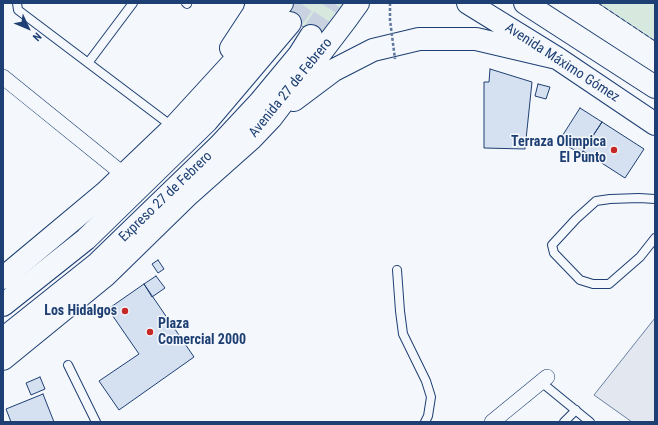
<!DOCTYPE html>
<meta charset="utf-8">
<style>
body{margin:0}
#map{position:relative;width:658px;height:425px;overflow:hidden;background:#f4f7fb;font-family:"Roboto Condensed",sans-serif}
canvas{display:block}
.frame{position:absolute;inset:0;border:4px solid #1d3f73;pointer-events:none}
.north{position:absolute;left:8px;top:8px;width:40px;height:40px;-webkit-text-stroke:3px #f4f7fb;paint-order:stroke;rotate:134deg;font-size:11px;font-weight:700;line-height:16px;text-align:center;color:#1d3f73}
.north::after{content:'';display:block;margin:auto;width:14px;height:18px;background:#1d3f73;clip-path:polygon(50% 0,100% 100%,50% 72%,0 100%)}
</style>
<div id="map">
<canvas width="658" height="425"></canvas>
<div class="frame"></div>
<div class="north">N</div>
</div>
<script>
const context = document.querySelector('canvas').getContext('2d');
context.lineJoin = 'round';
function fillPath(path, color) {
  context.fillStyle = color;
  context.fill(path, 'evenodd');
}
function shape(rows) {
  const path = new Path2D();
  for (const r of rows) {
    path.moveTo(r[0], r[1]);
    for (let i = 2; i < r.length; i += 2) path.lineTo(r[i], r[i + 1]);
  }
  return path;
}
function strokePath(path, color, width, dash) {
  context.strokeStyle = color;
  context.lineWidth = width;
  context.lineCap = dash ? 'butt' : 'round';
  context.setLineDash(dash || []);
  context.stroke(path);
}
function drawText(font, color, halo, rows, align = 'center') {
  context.font = font + ' "Roboto Condensed",sans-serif';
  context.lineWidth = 3;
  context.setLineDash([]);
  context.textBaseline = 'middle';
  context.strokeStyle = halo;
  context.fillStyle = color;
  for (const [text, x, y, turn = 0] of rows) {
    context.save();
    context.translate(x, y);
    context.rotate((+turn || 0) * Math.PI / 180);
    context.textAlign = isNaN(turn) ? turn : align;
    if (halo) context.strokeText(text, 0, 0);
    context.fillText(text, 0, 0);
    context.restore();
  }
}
const green = shape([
 [295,3,347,3,321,39,286,15,295,3],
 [598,3,655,3,655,41,598,3]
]);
fillPath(green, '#d7e8df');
strokePath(green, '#687fa3', 1);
const parking = shape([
 [655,318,655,422,632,422,594,395,655,318]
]);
fillPath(parking, '#e3e8f0');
strokePath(parking, '#687fa3', 1);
const building = shape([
 [490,69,532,82,525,149,484,148,484,82,489,82,490,69],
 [538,84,550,87,546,99,535,96,538,84],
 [580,108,602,122,581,154,559,141,580,108],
 [602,122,644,149,625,178,583,151,602,122],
 [158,260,164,269,158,273,152,264,158,260],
 [156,276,165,288,152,297,144,284,156,276],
 [144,284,194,357,119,410,99,381,139,354,108,309,144,284],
 [40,377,45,389,31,395,26,383,40,377],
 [43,394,54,422,11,422,6,409,43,394]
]);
fillPath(building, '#d5e0f0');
strokePath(building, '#1d3f73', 1);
strokePath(shape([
 [290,23,304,3],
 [311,36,333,3]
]), '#c9d2e0', 22, [22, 11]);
const lane = shape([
 [17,3,18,10,173,127],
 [186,3,187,4],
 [88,63,133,3],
 [655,199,639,198,610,199,596,201,576,219,552,245,554,253,580,280,593,284,609,284,640,257,655,238],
 [397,270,400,311,403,334,426,381,431,397,428,416,425,422],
 [68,365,96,422],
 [541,382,590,422],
 [564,422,576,410]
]);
const street = shape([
 [3,77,123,174],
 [492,422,547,377]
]);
const primary = shape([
 [468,3,557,58,655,124],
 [525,3,655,87],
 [231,48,254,13,257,3],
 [294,100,334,70,373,50,419,39,476,39,557,58],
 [3,278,106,192,173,128,260,33,282,3],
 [3,359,106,275,189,194,252,138,271,118,345,21,358,3]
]);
const highway = shape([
 [3,305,86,239,207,121,290,23],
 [3,339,98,263,219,146,260,102,299,55,311,36]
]);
strokePath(lane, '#1d3f73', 10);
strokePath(street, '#1d3f73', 16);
strokePath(primary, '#1d3f73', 24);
strokePath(highway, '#1d3f73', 24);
strokePath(lane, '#f4f7fb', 8);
strokePath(street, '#f4f7fb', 15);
strokePath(primary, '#f4f7fb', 22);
strokePath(highway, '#f4f7fb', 22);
strokePath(shape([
 [390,3,390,20,395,59]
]), '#5e769c', 2.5, [3, 2]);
strokePath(shape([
 [598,3,655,41]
]), '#1d3f73', 1, [5, 2]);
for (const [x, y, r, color] of [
 [614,150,4,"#c62828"],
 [125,311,4,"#c62828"],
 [150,332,4,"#c62828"]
]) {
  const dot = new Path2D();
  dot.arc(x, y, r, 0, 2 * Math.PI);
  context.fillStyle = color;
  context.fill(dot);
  strokePath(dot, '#f4f7fb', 1.5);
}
drawText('14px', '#1d3f73', '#f4f7fb', [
 ["Avenida Máximo Gómez",562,63,33],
 ["Avenida 27 de Febrero",291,88,-51],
 ["Expreso 27 de Febrero",166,197,-44]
]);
drawText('bold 14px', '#1d3f73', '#f4f7fb', [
 ["Terraza Olimpica",606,142],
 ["El Punto",606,158],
 ["Los Hidalgos",117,311],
 ["Plaza",158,324,"left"],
 ["Comercial 2000",158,340,"left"]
], 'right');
</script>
